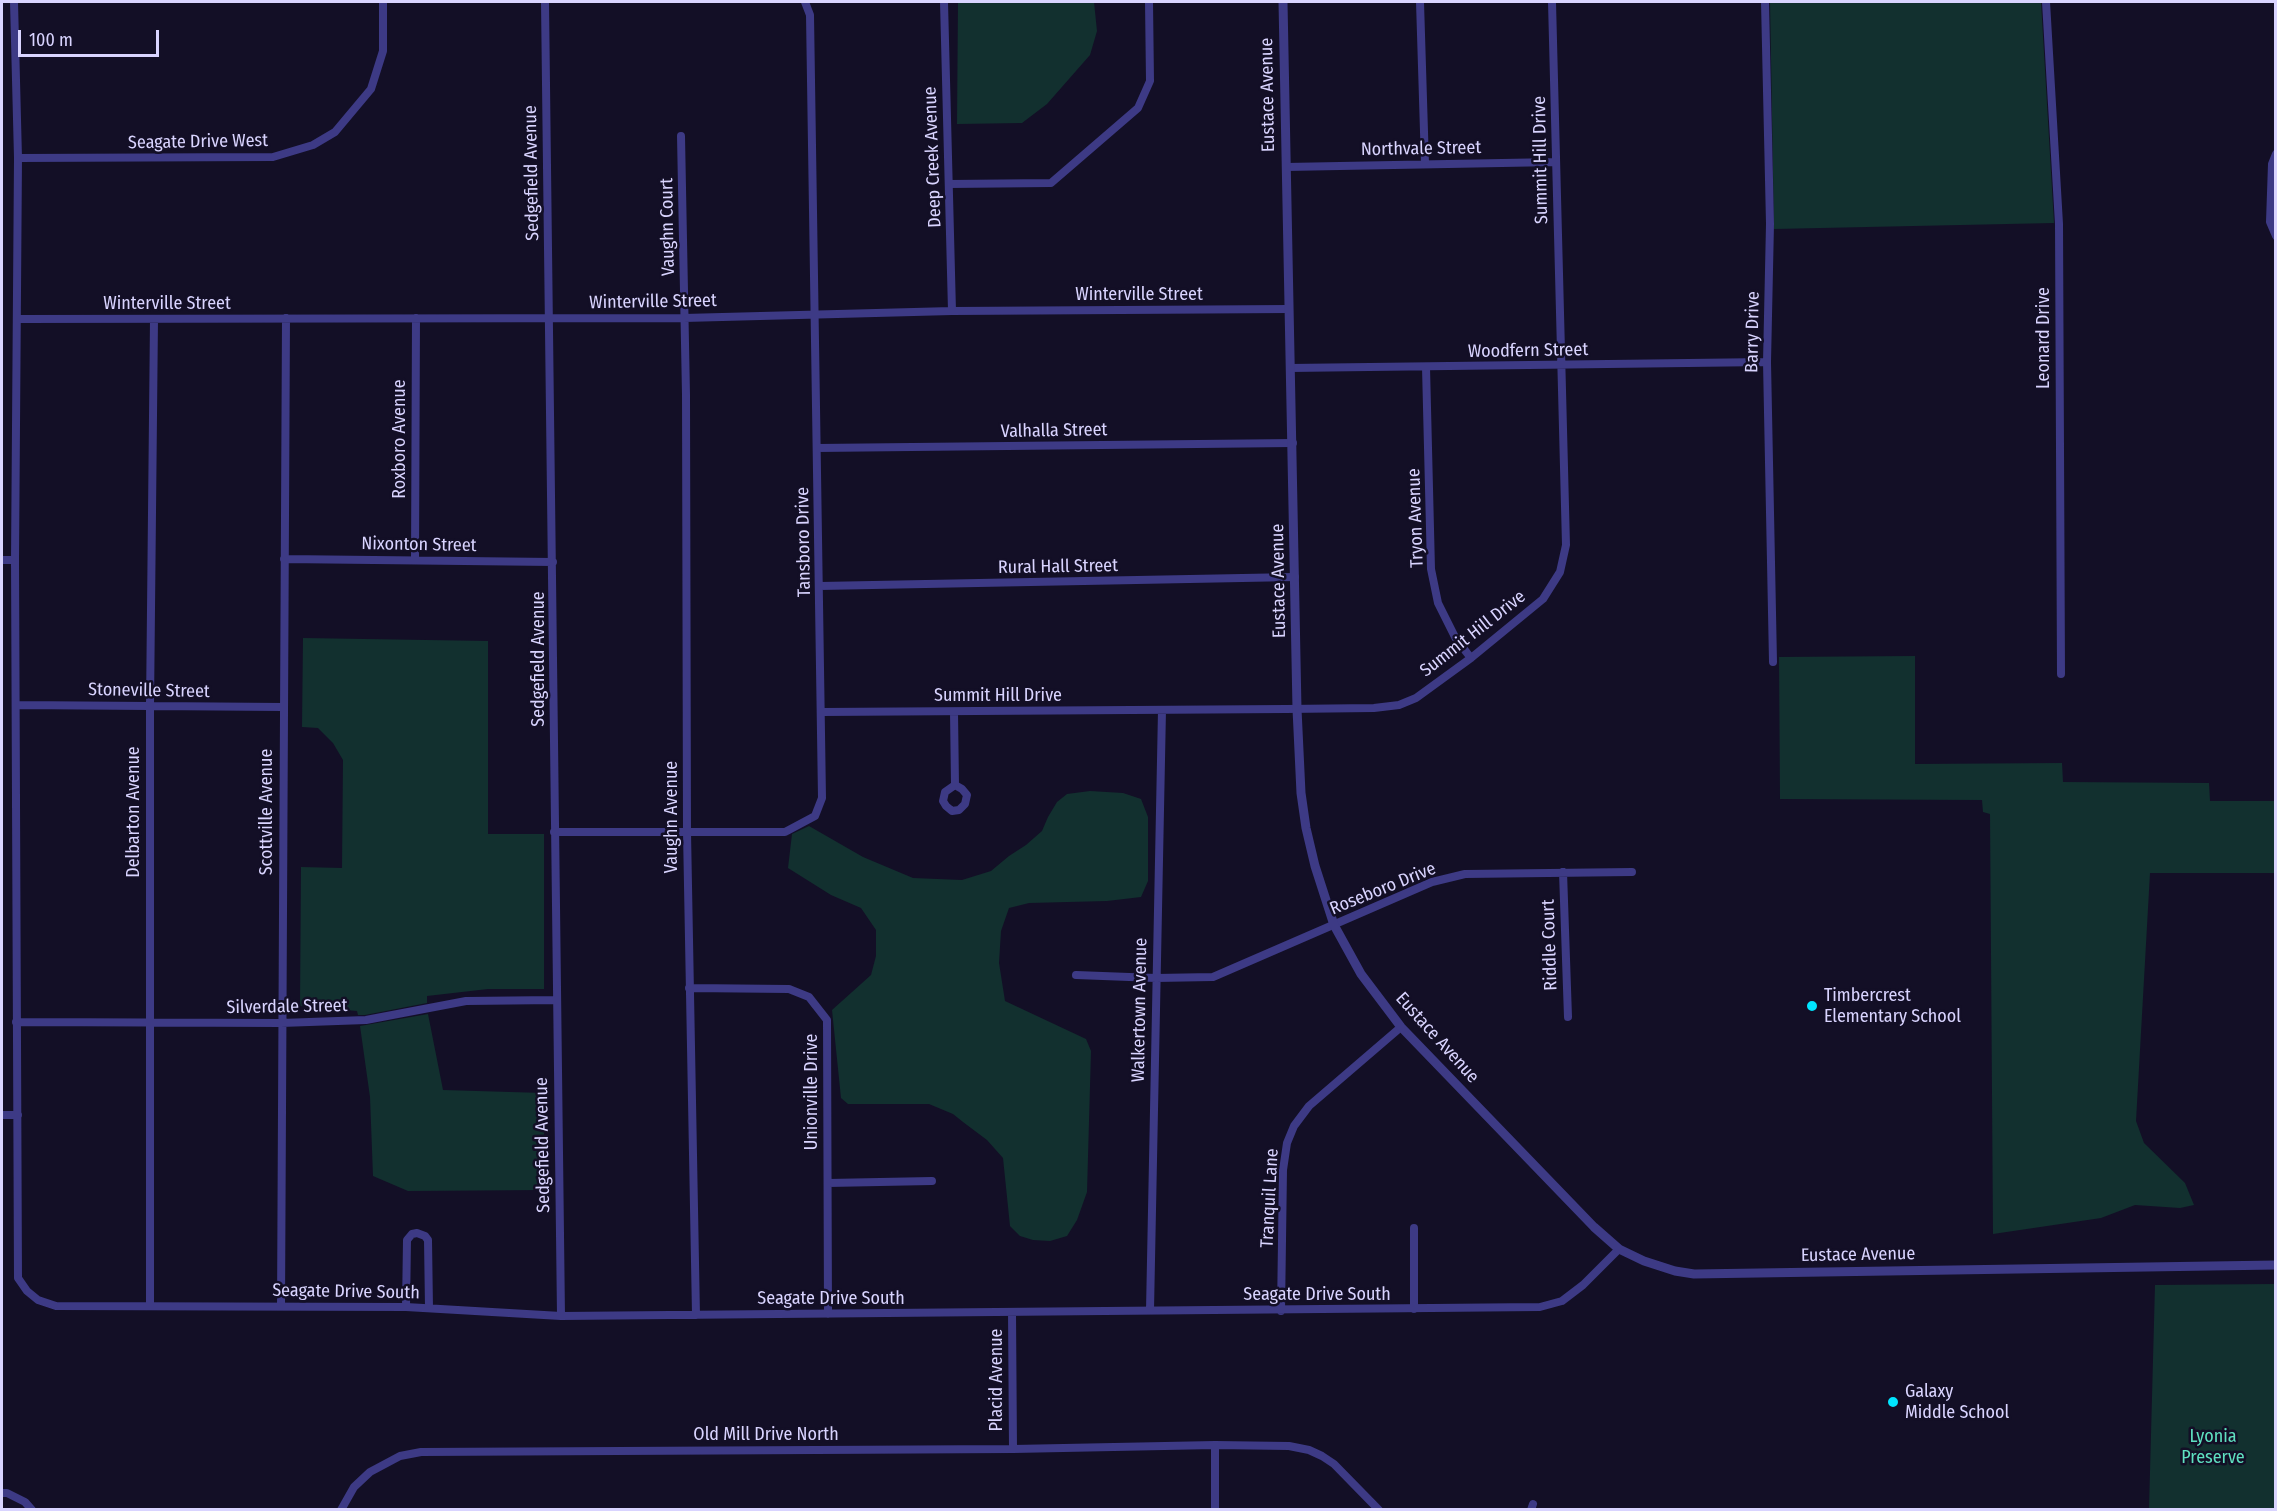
<!DOCTYPE html>
<style>
body{margin:0}
#map{position:relative;width:2277px;height:1511px;overflow:hidden;background:#130f26;font-family:"Fira Sans Condensed",sans-serif}
canvas{display:block}
.frame{position:absolute;inset:0;border:3px solid #d9d4ff;pointer-events:none}
.scale{position:absolute;left:18px;top:30px;width:141px;height:27px;box-sizing:border-box;border:3px solid #d9d4ff;border-top:0;padding-left:8px;font-size:18px;line-height:21px;white-space:nowrap;color:#d9d4ff;-webkit-text-stroke:4px #130f26;paint-order:stroke}
</style>
<div id="map">
<canvas width="2277" height="1511"></canvas>
<div class="frame"></div>
<div class="scale">100 m</div>
</div>
<script>
const context = document.querySelector('canvas').getContext('2d');
context.lineJoin = 'round';
function fillPath(path, color) {
  context.fillStyle = color;
  context.fill(path, 'evenodd');
}
function shape(rows) {
  const path = new Path2D();
  for (const r of rows) {
    path.moveTo(r[0], r[1]);
    for (let i = 2; i < r.length; i += 2) path.lineTo(r[i], r[i + 1]);
  }
  return path;
}
function strokePath(path, color, width, dash) {
  context.strokeStyle = color;
  context.lineWidth = width;
  context.lineCap = dash ? 'butt' : 'round';
  context.setLineDash(dash || []);
  context.stroke(path);
}
function drawText(font, color, halo, rows, align = 'center') {
  context.font = font + ' "Fira Sans Condensed",sans-serif';
  context.lineWidth = 5;
  context.setLineDash([]);
  context.textBaseline = 'middle';
  context.strokeStyle = halo;
  context.fillStyle = color;
  for (const [text, x, y, turn = 0] of rows) {
    context.save();
    context.translate(x, y);
    context.rotate((+turn || 0) * Math.PI / 180);
    context.textAlign = isNaN(turn) ? turn : align;
    if (halo) context.strokeText(text, 0, 0);
    context.fillText(text, 0, 0);
    context.restore();
  }
}
fillPath(shape([
 [958,2,1094,2,1097,31,1090,55,1047,104,1022,123,957,124],
 [1770,2,2041,2,2054,223,1774,229],
 [303,638,488,641,488,834,544,834,544,989,488,989,427,996,427,1003,365,1015,358,1015,357,1011,300,1006,301,867,342,868,343,760,333,743,318,728,302,727],
 [1915,656,1915,764,2062,763,2063,782,2209,783,2210,801,2275,801,2275,873,2150,873,2136,1121,2144,1143,2185,1183,2194,1205,2180,1208,2135,1205,2101,1218,1993,1234,1990,814,1983,812,1982,800,1780,799,1779,657],
 [1090,791,1123,793,1141,799,1148,817,1148,881,1141,897,1107,901,1029,903,1009,908,1001,931,999,963,1005,1001,1086,1039,1091,1051,1087,1192,1077,1220,1067,1236,1050,1241,1033,1240,1020,1236,1010,1226,1003,1158,987,1140,963,1122,953,1114,929,1104,848,1104,841,1098,832,1010,871,975,876,956,876,930,861,908,831,895,788,868,792,834,809,826,863,857,913,878,962,880,991,871,1009,856,1026,845,1042,831,1048,817,1057,802,1067,794],
 [428,1014,443,1090,544,1093,544,1190,408,1191,373,1176,370,1097,360,1026],
 [2275,1284,2275,1509,2149,1509,2155,1285]
]), '#12302f');
strokePath(shape([
 [14,2,18,158,15,560,18,1278,27,1291,38,1300,56,1306,406,1307,561,1316,1540,1307,1562,1301,1583,1285,1619,1249],
 [545,2,561,1316],
 [944,2,952,311],
 [1420,2,1425,164],
 [1765,2,1770,224,1767,362,1773,662],
 [2046,2,2059,224,2061,674],
 [681,136,686,395,687,832,696,1315],
 [2276,154,2272,164,2270,222,2276,236],
 [18,158,273,157,313,145,335,132,371,89,383,51,383,2],
 [1286,167,1556,162],
 [949,184,1051,183,1138,108,1150,81,1149,2],
 [17,319,684,318,952,311,1289,309],
 [1426,367,1431,569,1438,603,1456,639,1471,658],
 [1290,368,1767,362],
 [817,448,1293,443],
 [284,559,553,562],
 [2,560,15,560],
 [415,560,416,318],
 [820,586,1295,577],
 [16,705,283,707],
 [822,712,1286,709,1374,708,1399,705,1416,698,1471,658,1543,599,1560,572,1566,545,1552,2],
 [954,712,955,785,945,792,943,801,946,806,952,811,959,810,965,804,967,795,962,789,955,785],
 [554,832,785,832,815,816,822,798,810,15,805,2],
 [1563,872,1568,1017],
 [1076,975,1156,978,1213,977,1432,882,1465,874,1632,872],
 [689,988,789,989,809,997,827,1020,828,1314],
 [16,1022,281,1023,366,1020,466,1001,556,1000],
 [2,1115,18,1115],
 [828,1183,932,1181],
 [150,1306,150,706,154,319],
 [281,1306,286,318],
 [406,1307,407,1240,412,1234,417,1233,425,1236,428,1240,429,1308],
 [1414,1309,1414,1228],
 [1150,1310,1162,710],
 [1281,1311,1283,1170,1287,1143,1294,1126,1309,1106,1401,1027],
 [1012,1312,1013,1449],
 [1215,1445,1215,1510],
 [2,1493,7,1493,25,1502,32,1510],
 [341,1510,354,1487,370,1472,400,1456,421,1452,1013,1449,1215,1445,1289,1446,1309,1450,1322,1456,1334,1464,1379,1510],
 [1531,1510,1533,1504]
]), '#3d3a85', 8);
strokePath(shape([
 [1283,2,1297,709,1301,793,1306,828,1315,866,1334,925,1361,974,1401,1027,1594,1227,1619,1249,1644,1261,1675,1271,1694,1274,2276,1265]
]), '#3d3a85', 9);
for (const [x, y, r, color] of [
 [1812,1006,6,"#00e5ff"],
 [1893,1402,6,"#00e5ff"]
]) {
  const dot = new Path2D();
  dot.arc(x, y, r, 0, 2 * Math.PI);
  context.fillStyle = color;
  context.fill(dot);
  strokePath(dot, '#130f26', 2);
}
drawText('18px', '#d9d4ff', '#130f26', [
 ["Eustace Avenue",1268,95,-91],
 ["Seagate Drive West",198,142,-1],
 ["Northvale Street",1421,149,-1],
 ["Deep Creek Avenue",933,157,-92],
 ["Summit Hill Drive",1541,160,-91],
 ["Sedgefield Avenue",532,173,-91],
 ["Vaughn Court",668,227,-91],
 ["Winterville Street",1139,295],
 ["Winterville Street",653,302,-1],
 ["Winterville Street",167,304],
 ["Barry Drive",1753,332,-89],
 ["Leonard Drive",2044,338,-90],
 ["Woodfern Street",1528,351,-1],
 ["Valhalla Street",1054,431,-1],
 ["Roxboro Avenue",400,439,-90],
 ["Tryon Avenue",1416,518,-92],
 ["Tansboro Drive",804,542,-91],
 ["Nixonton Street",419,545,1],
 ["Rural Hall Street",1058,567,-1],
 ["Eustace Avenue",1279,581,-91],
 ["Summit Hill Drive",1473,634,-38],
 ["Sedgefield Avenue",539,659,-90],
 ["Stoneville Street",149,691,1],
 ["Summit Hill Drive",998,696],
 ["Delbarton Avenue",134,812,-90],
 ["Scottville Avenue",267,812,-90],
 ["Vaughn Avenue",672,817,-90],
 ["Roseboro Drive",1383,889,-22],
 ["Riddle Court",1550,945,-92],
 ["Silverdale Street",287,1007,-1],
 ["Walkertown Avenue",1140,1010,-89],
 ["Eustace Avenue",1437,1038,48],
 ["Unionville Drive",812,1092,-90],
 ["Sedgefield Avenue",543,1145,-91],
 ["Tranquil Lane",1270,1198,-87],
 ["Eustace Avenue",1858,1255,-1],
 ["Seagate Drive South",346,1292,1],
 ["Seagate Drive South",1317,1295],
 ["Seagate Drive South",831,1299],
 ["Placid Avenue",997,1380,-90],
 ["Old Mill Drive North",766,1435]
]);
drawText('18px', '#d9d4ff', '#130f26', [
 ["Timbercrest",1824,996],
 ["Elementary School",1824,1017],
 ["Galaxy",1905,1392],
 ["Middle School",1905,1413]
], 'left');
drawText('18px', '#5fe0c0', '#130f26', [
 ["Lyonia",2213,1437],
 ["Preserve",2213,1458]
]);
</script>
